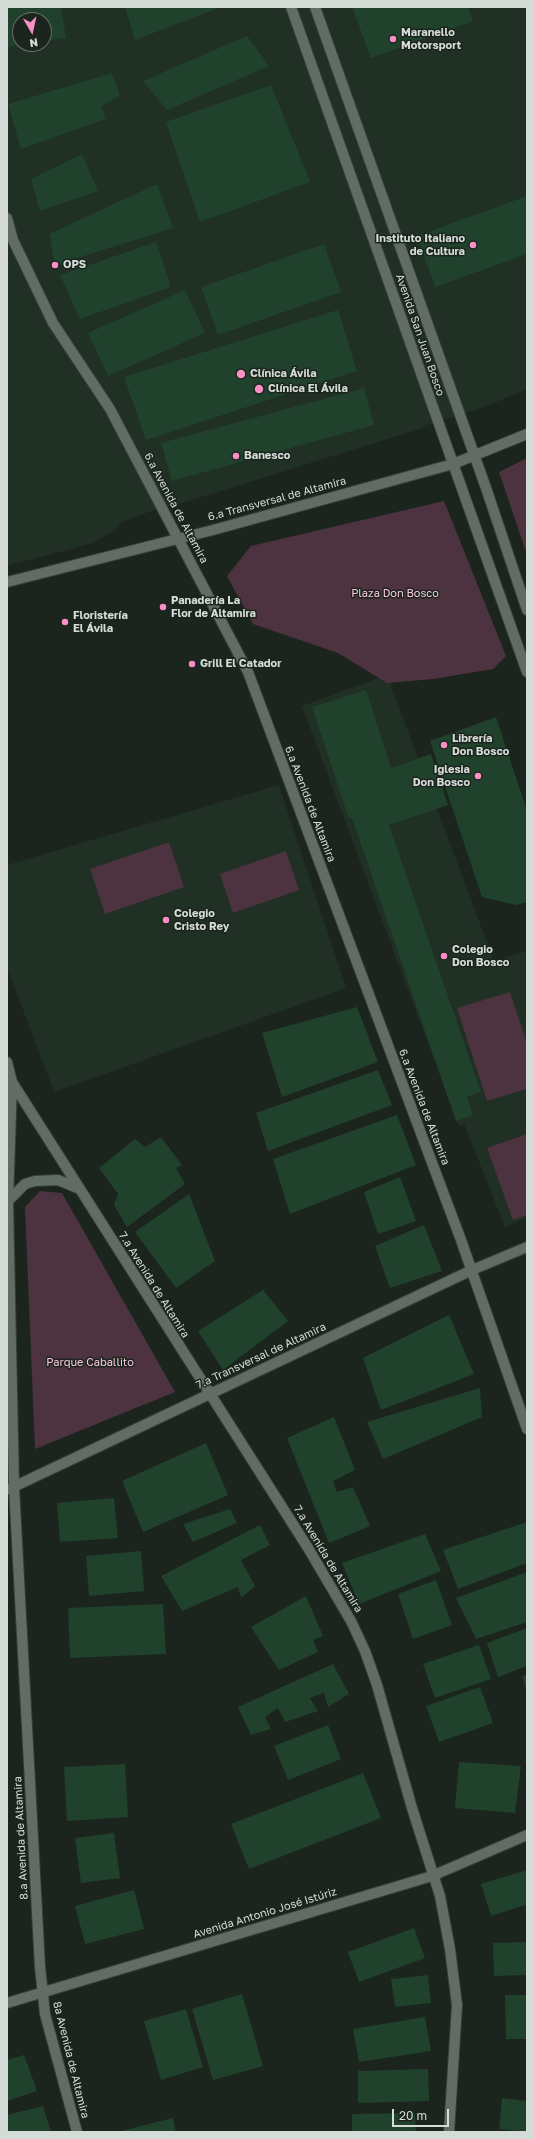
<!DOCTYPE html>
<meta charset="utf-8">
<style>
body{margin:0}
#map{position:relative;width:534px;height:2139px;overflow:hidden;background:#1b251e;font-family:"Golos Text",sans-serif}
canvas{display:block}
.frame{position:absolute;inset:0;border:8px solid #d5dcd7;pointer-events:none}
.north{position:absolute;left:12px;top:12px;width:40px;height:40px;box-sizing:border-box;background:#1b251e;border:1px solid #656e68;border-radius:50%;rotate:171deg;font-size:11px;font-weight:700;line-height:16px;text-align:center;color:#d5dcd7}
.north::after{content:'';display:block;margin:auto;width:14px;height:18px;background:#fa8fc6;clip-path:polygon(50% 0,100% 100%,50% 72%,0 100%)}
.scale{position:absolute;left:392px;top:2109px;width:57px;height:18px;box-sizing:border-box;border:2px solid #d5dcd7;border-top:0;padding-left:5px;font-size:12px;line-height:14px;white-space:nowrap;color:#d5dcd7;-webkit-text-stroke:3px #1b251e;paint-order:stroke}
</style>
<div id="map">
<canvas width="534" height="2139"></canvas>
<div class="frame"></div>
<div class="north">N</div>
<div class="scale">20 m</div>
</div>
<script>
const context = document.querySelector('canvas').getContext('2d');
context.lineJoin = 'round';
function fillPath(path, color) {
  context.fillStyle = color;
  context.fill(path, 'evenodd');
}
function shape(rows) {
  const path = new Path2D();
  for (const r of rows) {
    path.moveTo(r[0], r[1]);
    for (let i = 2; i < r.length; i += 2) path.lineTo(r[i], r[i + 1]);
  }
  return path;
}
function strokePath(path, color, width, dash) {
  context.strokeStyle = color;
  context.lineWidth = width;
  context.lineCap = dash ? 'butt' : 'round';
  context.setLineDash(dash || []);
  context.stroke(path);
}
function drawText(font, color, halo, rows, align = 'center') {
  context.font = font + ' "Golos Text",sans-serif';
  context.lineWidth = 3;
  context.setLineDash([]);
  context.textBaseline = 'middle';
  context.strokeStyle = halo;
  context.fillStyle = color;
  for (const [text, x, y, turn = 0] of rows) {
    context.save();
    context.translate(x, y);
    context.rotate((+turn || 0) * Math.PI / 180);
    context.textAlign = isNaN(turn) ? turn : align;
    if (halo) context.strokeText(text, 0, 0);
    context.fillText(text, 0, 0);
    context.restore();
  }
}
fillPath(shape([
 [7,7,527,7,527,389,479,409,423,426,423,428,166,508,165,506,124,521,109,534,93,543,7,566],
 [20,20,44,20,44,44,20,44],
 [387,675,494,961,527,951,527,1218,505,1227,464,1124,459,1126,302,706],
 [279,785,346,988,54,1092,7,967,7,865]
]), '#203025');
fillPath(shape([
 [527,458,527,555,499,472],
 [444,501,506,656,493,669,433,679,387,683,338,653,253,624,227,576,251,546],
 [169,842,184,887,105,914,90,869],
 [286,851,299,890,233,913,220,874],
 [510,992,527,1044,527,1089,487,1101,457,1008],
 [527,1134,527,1215,513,1220,487,1148],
 [40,1191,62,1193,175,1392,35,1449,25,1207]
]), '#4c333f');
fillPath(shape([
 [7,7,61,7,66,38,44,41,44,20,20,20,20,45,7,47],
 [125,7,215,7,216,9,135,40],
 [352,7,468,7,473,21,371,58],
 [247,36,269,66,167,110,143,81],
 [112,73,120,95,101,107,106,119,21,149,8,104],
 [271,85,310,182,200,222,166,122],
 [82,154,98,191,40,211,31,179],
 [157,184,173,228,55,265,49,234],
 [527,196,527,254,435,287,417,236],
 [156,242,171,287,80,319,60,275],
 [324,244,341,292,218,335,201,287],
 [185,290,205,333,108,376,88,333],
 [338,310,357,371,146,440,124,377],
 [364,388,374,425,172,481,161,443],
 [366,690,391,768,431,754,448,805,389,825,481,1092,467,1097,473,1115,456,1121,352,818,349,819,312,707],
 [496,717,527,811,527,902,516,905,482,897,430,741],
 [357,1007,378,1062,282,1097,262,1033],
 [378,1070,392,1105,268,1151,256,1113],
 [397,1115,416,1165,290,1214,273,1159],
 [161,1137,182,1165,176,1168,185,1184,127,1227,114,1205,118,1194,99,1168,135,1139,145,1147],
 [400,1177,416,1221,378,1234,364,1192],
 [189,1194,215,1261,176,1288,135,1232],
 [424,1225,442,1271,390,1288,375,1246],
 [263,1290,288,1321,223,1370,198,1331],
 [449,1315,474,1374,381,1410,363,1358],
 [480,1388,482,1417,383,1459,367,1422],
 [334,1417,355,1470,333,1481,337,1492,353,1487,370,1526,329,1543,287,1438],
 [206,1443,228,1495,143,1532,122,1481],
 [114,1498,118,1538,60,1542,57,1503],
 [230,1509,237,1523,193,1542,183,1524],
 [527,1522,527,1563,458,1589,443,1550],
 [260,1525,270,1545,241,1560,255,1586,241,1598,238,1587,182,1611,161,1576],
 [425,1534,441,1571,359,1604,342,1563],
 [141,1551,144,1591,89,1596,86,1556],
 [527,1572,527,1622,476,1639,456,1598],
 [436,1580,452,1625,413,1639,398,1594],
 [306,1596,323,1636,313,1640,318,1652,279,1670,251,1627],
 [163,1604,166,1654,70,1658,68,1608],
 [527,1628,527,1666,498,1677,487,1643],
 [479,1645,491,1679,435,1698,423,1664],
 [333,1664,349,1694,328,1707,324,1693,310,1698,318,1711,285,1722,278,1708,265,1717,271,1729,251,1735,238,1707],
 [527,1675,527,1692,522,1676],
 [480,1687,493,1723,439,1742,426,1706],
 [328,1725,341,1759,288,1780,274,1746],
 [459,1762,521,1766,515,1813,455,1808],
 [125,1764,128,1817,67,1821,64,1767],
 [363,1773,381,1818,249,1869,231,1824],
 [114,1833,120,1878,81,1883,75,1838],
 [527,1870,527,1909,525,1905,491,1916,481,1884],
 [134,1890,144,1929,85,1944,75,1906],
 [414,1928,425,1958,359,1982,348,1952],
 [527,1942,527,1975,494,1976,493,1943],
 [428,1975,431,2003,395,2007,391,1979],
 [242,1994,263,2066,213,2080,192,2009],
 [505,1995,527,1995,527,2039,506,2039],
 [186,2009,203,2067,161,2080,144,2021],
 [425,2017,431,2051,359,2062,353,2029],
 [24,2055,37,2091,7,2101,7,2060],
 [428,2069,429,2101,358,2103,358,2071],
 [502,2098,527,2101,527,2132,499,2129],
 [43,2106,51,2132,7,2132,7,2115],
 [415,2113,416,2132,352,2132,352,2114],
 [173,2118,176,2132,121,2132,121,2131]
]), '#20412c');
const minor = shape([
 [291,7,527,672],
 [315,7,486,488,527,610],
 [7,218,13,240,53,323,110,409,248,672,461,1240,527,1429],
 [7,582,213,530,453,464,527,434],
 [7,1062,12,1082,308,1548,351,1621,365,1651,377,1685,412,1808,440,1896,450,1949,457,2005,449,2132],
 [12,1082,8,1201,14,1487,40,1967,45,2014,77,2132],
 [8,1201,25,1184,35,1181,58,1180,80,1189],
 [9,1489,472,1270,527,1247],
 [7,2003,432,1876,527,1835]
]);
strokePath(minor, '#373f3a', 12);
strokePath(minor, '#616d64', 10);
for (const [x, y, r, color] of [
 [393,39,4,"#fa8fc6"],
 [473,245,4,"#fa8fc6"],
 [55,265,4,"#fa8fc6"],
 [241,374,5,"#fa8fc6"],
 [259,389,5,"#fa8fc6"],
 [236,456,4,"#fa8fc6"],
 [163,607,4,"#fa8fc6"],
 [65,622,4,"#fa8fc6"],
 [192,664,4,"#fa8fc6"],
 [444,745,4,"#fa8fc6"],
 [478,776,4,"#fa8fc6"],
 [166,920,4,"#fa8fc6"],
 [444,956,4,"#fa8fc6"]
]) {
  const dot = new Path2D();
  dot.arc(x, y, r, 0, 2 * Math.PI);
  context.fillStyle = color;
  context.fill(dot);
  strokePath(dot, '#1b251e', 1.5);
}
drawText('bold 11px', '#d5dcd7', '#1b251e', [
 ["Maranello",401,33],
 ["Motorsport",401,46],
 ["Instituto Italiano",465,239,"right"],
 ["de Cultura",465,252,"right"],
 ["OPS",63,265],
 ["Clínica Ávila",250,374],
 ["Clínica El Ávila",268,389],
 ["Banesco",244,456],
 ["Panadería La",171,601],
 ["Flor de Altamira",171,614],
 ["Floristería",73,616],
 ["El Ávila",73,629],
 ["Grill El Catador",200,664],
 ["Librería",452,739],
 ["Don Bosco",452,752],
 ["Iglesia",470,770,"right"],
 ["Don Bosco",470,783,"right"],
 ["Colegio",174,914],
 ["Cristo Rey",174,927],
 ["Colegio",452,950],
 ["Don Bosco",452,963]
], 'left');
drawText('11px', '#d5dcd7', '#1b251e', [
 ["Avenida San Juan Bosco",420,335,71],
 ["6.ª Transversal de Altamira",277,499,-15],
 ["6.ª Avenida de Altamira",176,508,62],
 ["6.ª Avenida de Altamira",310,804,69],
 ["6.ª Avenida de Altamira",424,1107,69],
 ["7.ª Avenida de Altamira",154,1285,58],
 ["7.ª Transversal de Altamira",261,1356,-25],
 ["7.ª Avenida de Altamira",328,1559,59],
 ["8.ª Avenida de Altamira",21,1838,-93],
 ["Avenida Antonio José Istúriz",265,1913,-17],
 ["8ª Avenida de Altamira",71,2060,76]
]);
drawText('11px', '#fac6de', '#1b251e', [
 ["Plaza Don Bosco",395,594],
 ["Parque Caballito",90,1363]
]);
</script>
